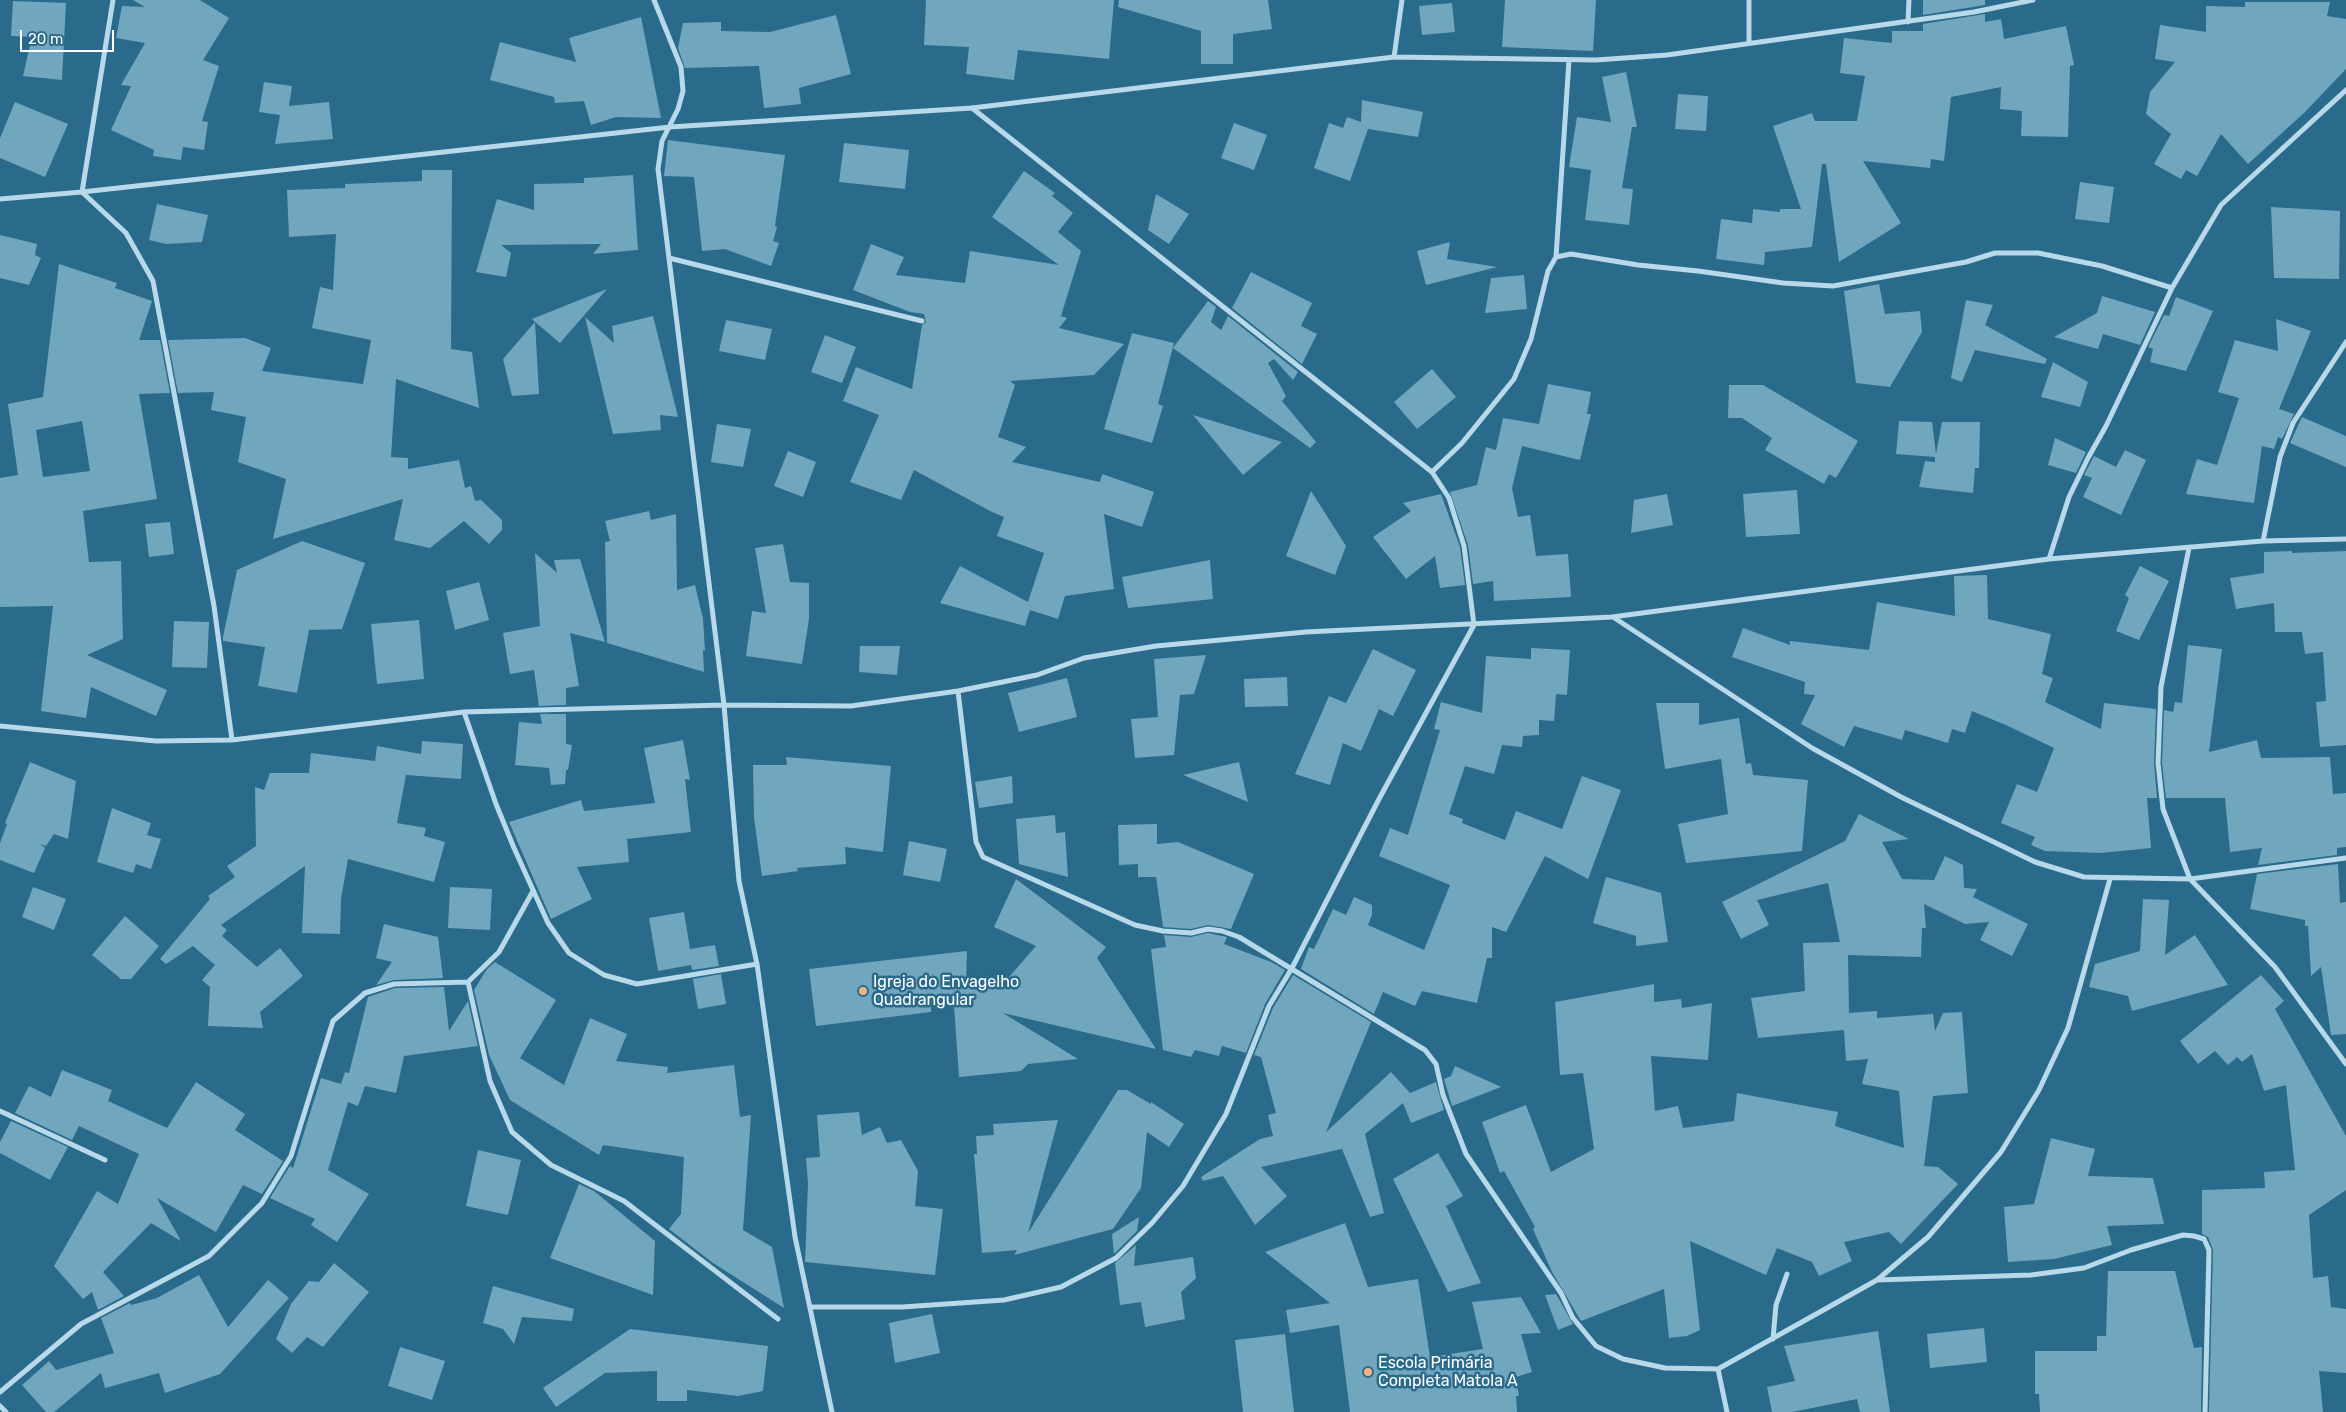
<!DOCTYPE html>
<meta charset="utf-8">
<style>
body{margin:0}
#map{position:relative;width:2346px;height:1412px;overflow:hidden;background:#2a6a8a;font-family:Rubik,sans-serif}
canvas{display:block}
.scale{position:absolute;left:20px;top:30px;width:94px;height:22px;box-sizing:border-box;border:2px solid #fff;border-top:0;padding-left:6px;font-size:15px;line-height:18px;white-space:nowrap;color:#fff;-webkit-text-stroke:4px #2a6a8a;paint-order:stroke}
</style>
<div id="map">
<canvas width="2346" height="1412"></canvas>
<div class="scale">20 m</div>
</div>
<script>
const context = document.querySelector('canvas').getContext('2d');
context.lineJoin = 'round';
function fillPath(path, color) {
  context.fillStyle = color;
  context.fill(path, 'evenodd');
}
function shape(rows) {
  const path = new Path2D();
  for (const r of rows) {
    path.moveTo(r[0], r[1]);
    for (let i = 2; i < r.length; i += 2) path.lineTo(r[i], r[i + 1]);
  }
  return path;
}
function strokePath(path, color, width, dash) {
  context.strokeStyle = color;
  context.lineWidth = width;
  context.lineCap = dash ? 'butt' : 'round';
  context.setLineDash(dash || []);
  context.stroke(path);
}
function drawText(font, color, halo, rows, align = 'center') {
  context.font = font + ' Rubik,sans-serif';
  context.lineWidth = 5;
  context.setLineDash([]);
  context.textBaseline = 'middle';
  context.strokeStyle = halo;
  context.fillStyle = color;
  for (const [text, x, y, turn = 0] of rows) {
    context.save();
    context.translate(x, y);
    context.rotate((+turn || 0) * Math.PI / 180);
    context.textAlign = isNaN(turn) ? turn : align;
    if (halo) context.strokeText(text, 0, 0);
    context.fillText(text, 0, 0);
    context.restore();
  }
}
fillPath(shape([
 [133,0,200,0,229,18,203,60,219,66,202,121,208,122,204,150,183,147,181,160,153,156,154,150,111,130,131,86,121,85,145,43,116,38,122,6,145,7],
 [926,0,1114,0,1109,59,1018,50,1014,80,966,74,969,47,924,45],
 [1119,0,1268,0,1272,29,1233,34,1233,64,1201,64,1201,31,1118,7],
 [1505,0,1596,0,1593,51,1502,47],
 [1923,0,1985,0,1985,5,1923,15],
 [13,1,66,3,62,80,23,76,32,37,11,36],
 [2245,2,2330,2,2327,16,2346,19,2346,69,2305,112,2248,164,2221,134,2197,176,2186,170,2181,179,2154,164,2171,134,2146,114,2150,92,2175,62,2155,59,2160,25,2206,32,2206,6,2245,7],
 [1452,3,1455,32,1422,35,1419,6],
 [1985,14,1985,22,2001,19,2004,39,2066,26,2074,65,2070,66,2068,137,2021,136,2022,111,2000,109,2001,87,1951,97,1944,161,1931,159,1930,168,1863,161,1901,223,1839,262,1826,164,1822,164,1812,247,1765,252,1764,265,1716,259,1721,219,1752,223,1753,209,1780,212,1780,209,1801,209,1773,126,1812,113,1815,121,1857,121,1865,76,1840,73,1844,38,1892,43,1892,31,1923,31,1923,24],
 [836,15,851,74,799,88,801,104,764,108,759,66,685,68,678,48,683,23,721,22,721,31,770,32],
 [641,17,661,118,616,117,591,125,584,101,555,103,554,97,490,80,500,42,576,62,569,38],
 [1626,72,1637,127,1632,127,1622,188,1633,189,1629,225,1585,220,1591,170,1569,167,1577,117,1611,122,1602,77],
 [264,82,292,86,289,106,329,102,333,139,275,144,280,115,259,112],
 [1678,94,1708,96,1706,131,1675,129],
 [1362,100,1423,112,1418,137,1368,129,1350,181,1314,168,1329,123,1343,128,1347,117,1361,122],
 [15,102,68,124,45,177,0,158,0,138],
 [1234,123,1267,135,1254,170,1221,158],
 [668,140,785,155,775,226,777,227,773,241,779,243,771,266,725,249,702,251,694,177,664,176],
 [844,143,909,150,905,189,839,182],
 [422,170,452,170,451,349,472,352,479,408,396,379,391,457,408,458,408,469,459,460,465,488,471,486,475,501,481,500,502,520,502,530,489,544,464,521,430,548,394,540,403,499,273,539,286,479,238,462,246,417,211,410,214,392,178,393,168,340,245,338,271,348,262,371,363,384,371,340,312,328,320,287,333,290,336,234,289,237,287,190,345,188,345,184,422,181],
 [1024,171,1055,193,1052,196,1073,213,1058,232,1081,251,1061,316,1067,318,1059,328,1124,344,1094,375,1010,381,1015,385,998,437,1026,447,1012,462,1100,482,1102,474,1154,492,1142,527,1104,514,1114,589,1065,596,1058,619,1030,610,1025,626,940,603,960,566,1028,602,1044,553,997,536,1004,517,992,512,914,470,901,500,850,482,879,415,843,401,856,367,912,389,922,325,926,322,924,314,910,312,853,290,871,244,904,257,896,275,965,283,970,251,1059,265,992,217],
 [633,175,638,250,593,254,601,244,501,245,511,253,506,277,476,272,497,199,534,210,534,184,584,183,584,178],
 [2080,182,2114,187,2109,223,2075,219],
 [1156,194,1189,214,1169,244,1148,230],
 [157,204,208,215,202,242,166,244,149,240],
 [2271,207,2340,211,2339,279,2274,278],
 [0,235,37,244,35,255,41,258,29,285,0,278],
 [1450,242,1447,259,1497,267,1426,285,1417,251],
 [59,264,117,283,115,288,152,301,139,340,160,340,170,393,139,394,157,499,83,511,89,562,121,561,123,639,87,655,167,690,156,716,91,687,86,718,41,711,53,606,0,607,0,478,18,475,8,404,43,397],
 [82,421,90,471,43,477,36,430],
 [1251,272,1312,303,1301,326,1317,334,1302,364,1232,308],
 [1524,275,1527,309,1485,313,1491,278],
 [1879,284,1885,314,1920,311,1922,332,1890,387,1856,383,1844,291],
 [607,289,560,343,535,322,539,394,512,396,503,359,535,322,532,319],
 [2102,296,2155,312,2140,345,2103,334,2098,349,2054,337,2097,313],
 [2176,297,2213,311,2186,371,2150,362,2153,349,2148,347,2164,315,2169,316],
 [1966,300,1993,305,1985,325,2047,359,2045,364,1975,350,1962,382,1951,378],
 [1208,301,1216,307,1211,322,1221,330,1228,316,1298,372,1293,380,1274,359,1268,363,1286,396,1282,401,1316,442,1310,448,1173,348],
 [653,316,678,417,660,415,661,430,613,434,585,317,614,343,612,326],
 [2276,319,2311,331,2279,409,2294,414,2282,439,2278,437,2274,449,2262,446,2254,503,2186,494,2197,459,2217,465,2239,398,2218,392,2235,340,2278,351],
 [726,320,772,329,765,360,719,351],
 [1132,333,1174,343,1158,404,1163,406,1152,443,1104,429],
 [825,335,856,347,842,383,811,372],
 [2053,362,2088,382,2080,407,2041,397],
 [1432,369,1456,397,1417,429,1394,402],
 [1548,384,1591,392,1587,414,1591,414,1580,460,1522,446,1512,488,1518,517,1530,515,1536,556,1568,554,1571,597,1494,601,1493,581,1473,584,1468,545,1450,492,1477,485,1486,447,1496,450,1503,418,1539,424],
 [1729,385,1763,385,1858,441,1836,478,1829,474,1824,484,1765,450,1772,438,1742,418,1728,418],
 [1193,415,1282,442,1243,475],
 [2302,417,2346,436,2346,467,2290,443],
 [1899,421,1932,422,1936,454,1942,422,1980,422,1979,468,1975,468,1973,493,1919,487,1925,461,1935,462,1935,457,1896,454],
 [717,424,751,429,743,467,711,462],
 [2055,438,2086,452,2076,473,2048,465],
 [2125,450,2146,460,2121,515,2083,497,2092,478,2084,475,2094,456,2116,467],
 [788,451,816,462,803,497,774,486],
 [1797,490,1800,534,1746,537,1743,494],
 [1311,491,1346,546,1335,575,1286,556],
 [1441,494,1460,547,1465,585,1440,588,1435,556,1406,579,1373,537,1411,511,1403,503],
 [1667,494,1673,525,1631,533,1634,500],
 [649,511,651,520,676,514,677,590,695,585,703,619,705,651,703,650,704,672,607,643,605,542,610,541,605,521],
 [170,522,174,554,149,557,145,524],
 [302,541,365,563,342,629,309,630,297,693,258,686,265,647,223,641,223,637,237,570],
 [783,544,790,582,809,583,809,619,802,664,746,656,752,611,766,613,755,548],
 [2292,551,2292,553,2346,551,2346,745,2320,747,2316,702,2326,701,2323,652,2305,654,2302,632,2275,632,2274,603,2236,609,2230,578,2264,573,2264,552],
 [535,553,557,573,554,560,580,559,605,642,570,633,579,686,566,688,566,705,539,706,534,670,510,674,503,633,540,626],
 [1210,560,1213,599,1128,608,1122,577],
 [2140,566,2169,581,2139,640,2116,631,2129,598,2125,595],
 [1987,575,1988,619,2051,634,2042,674,2053,678,2045,702,2101,729,2104,703,2156,709,2154,763,2157,798,2147,798,2151,848,2101,853,2045,851,2031,845,2035,837,2001,823,2017,784,2037,792,2054,748,2008,726,1972,711,1965,733,1952,729,1948,743,1905,730,1902,740,1854,726,1844,747,1801,724,1815,695,1804,694,1805,682,1732,657,1743,628,1790,645,1790,641,1869,650,1877,602,1955,616,1954,576],
 [479,582,489,620,455,630,446,591],
 [419,620,424,679,377,684,371,624],
 [174,621,209,622,207,668,172,667],
 [2188,645,2222,649,2209,752,2257,740,2261,758,2330,757,2333,794,2346,793,2346,847,2337,848,2337,855,2258,865,2262,848,2230,852,2225,798,2166,798,2162,763,2164,710,2173,712,2175,702,2182,703],
 [860,646,900,646,897,675,859,672],
 [1531,648,1570,650,1567,695,1556,694,1554,721,1539,720,1539,735,1523,736,1522,747,1502,745,1494,774,1465,766,1449,814,1463,819,1462,823,1505,840,1516,811,1562,829,1582,776,1621,790,1588,879,1545,856,1506,932,1492,927,1492,958,1487,958,1477,1003,1422,991,1415,1006,1383,992,1374,1014,1301,969,1309,947,1314,949,1333,909,1346,915,1354,897,1372,905,1372,915,1368,925,1424,950,1450,885,1379,856,1390,828,1408,835,1440,730,1434,729,1441,702,1482,713,1486,656,1531,659],
 [1373,649,1416,670,1393,716,1379,709,1361,751,1343,743,1330,785,1295,774,1329,696,1346,703],
 [1206,655,1194,694,1180,695,1174,755,1135,758,1131,719,1158,717,1154,659],
 [1287,677,1288,706,1245,707,1244,679],
 [1067,678,1077,717,1019,732,1008,693],
 [1656,703,1699,703,1699,725,1739,718,1746,764,1751,763,1753,775,1808,780,1802,851,1686,863,1678,824,1728,814,1721,759,1665,769],
 [540,714,566,714,566,744,572,745,568,770,566,770,565,784,551,785,549,768,515,765,519,722,542,724],
 [683,740,690,780,685,779,691,832,627,839,629,862,577,867,592,899,551,919,509,822,581,800,584,811,655,803,644,748],
 [422,741,463,744,461,779,406,775,397,823,426,828,424,836,445,842,434,882,348,859,341,899,340,934,302,933,305,866,221,925,227,930,222,936,257,967,280,948,303,976,260,1012,263,1028,208,1026,210,987,202,980,215,965,193,946,166,964,160,959,210,899,208,896,235,877,227,866,256,846,255,787,264,790,270,773,309,773,311,753,375,761,377,746,421,754],
 [786,757,891,766,883,852,845,847,846,864,797,868,798,871,762,876,754,818,753,765,787,765],
 [30,762,76,781,68,839,54,834,46,846,40,844,45,848,34,873,0,860,0,843,7,824,5,823],
 [1239,762,1248,802,1183,775],
 [1012,776,1013,803,979,808,975,782],
 [112,808,151,823,147,835,161,839,151,869,136,864,133,873,97,862],
 [1859,814,1909,839,1882,842,1902,879,1934,880,1945,856,1963,865,1964,888,1977,889,1973,897,2028,924,2012,956,1980,940,1989,922,1965,924,1924,904,1926,928,1922,928,1921,957,1848,955,1849,1013,1877,1011,1877,1018,1933,1014,1935,1031,1943,1013,1962,1012,1968,1093,1933,1096,1924,1166,1938,1167,1958,1184,1901,1244,1889,1232,1844,1242,1852,1261,1819,1276,1812,1262,1777,1248,1766,1275,1690,1241,1700,1330,1687,1336,1669,1338,1664,1289,1581,1321,1552,1272,1533,1229,1535,1227,1504,1171,1500,1173,1482,1122,1526,1105,1551,1172,1594,1149,1583,1073,1560,1075,1555,1002,1654,984,1654,1002,1681,999,1682,1008,1712,1003,1708,1060,1651,1056,1655,1111,1678,1106,1683,1128,1734,1121,1737,1093,1838,1112,1835,1126,1904,1148,1899,1091,1862,1084,1868,1059,1846,1061,1844,1030,1758,1038,1751,998,1805,991,1803,943,1840,942,1828,883,1757,900,1769,925,1741,939,1722,902,1845,841],
 [1055,815,1056,833,1065,832,1068,877,1019,864,1016,819],
 [1157,824,1157,844,1178,842,1254,874,1231,929,1208,925,1191,929,1163,927,1156,877,1138,877,1138,864,1119,865,1118,825],
 [909,841,947,849,940,882,903,875],
 [2338,864,2340,903,2346,902,2346,1034,2331,1035,2321,967,2311,976,2308,926,2305,926,2305,920,2250,909,2257,874],
 [1606,877,1661,893,1668,942,1636,946,1636,936,1593,923],
 [1016,879,1106,947,1097,958,1156,1049,1003,1013,1078,1059,1028,1064,1021,1071,959,1077,954,1005,931,1005,931,1012,816,1026,809,969,967,951,966,983,1003,984,1036,946,994,927],
 [33,887,66,899,54,930,22,917],
 [450,887,492,889,490,930,448,928],
 [2143,899,2169,900,2165,955,2195,935,2228,985,2132,1011,2128,996,2089,987,2095,964,2140,951],
 [684,912,690,949,715,945,719,966,692,970,691,965,658,971,649,918],
 [125,916,159,946,131,979,121,979,92,955],
 [384,924,438,937,443,978,394,980,376,985,392,962,376,958],
 [1208,933,1227,937,1224,944,1271,962,1285,970,1265,1004,1246,1053,1222,1046,1219,1056,1195,1050,1191,1057,1163,1050,1151,949,1166,947,1164,935,1191,937],
 [495,962,556,1000,520,1058,564,1085,590,1018,627,1034,616,1061,668,1067,667,1073,734,1065,740,1117,751,1115,743,1230,772,1247,784,1308,713,1263,669,1229,681,1214,684,1157,603,1145,599,1155,510,1100,489,1055,474,990,487,969],
 [721,974,726,1004,698,1009,693,979],
 [1293,975,1371,1022,1326,1132,1391,1072,1410,1093,1436,1082,1444,1110,1411,1123,1403,1103,1365,1134,1384,1213,1370,1217,1342,1149,1261,1167,1287,1196,1255,1225,1223,1176,1203,1181,1201,1177,1260,1139,1273,1136,1268,1115,1276,1113,1261,1057,1254,1055,1273,1008],
 [2261,975,2284,1001,2275,1009,2346,1136,2346,1190,2309,1215,2313,1278,2328,1276,2331,1307,2346,1309,2346,1373,2319,1371,2323,1412,2209,1412,2213,1250,2208,1237,2202,1234,2202,1190,2265,1188,2264,1172,2295,1170,2286,1085,2264,1091,2252,1054,2242,1062,2237,1057,2228,1065,2215,1051,2198,1064,2180,1041],
 [444,987,449,1031,468,1001,478,1046,404,1056,396,1093,365,1086,358,1106,348,1102,328,1170,369,1194,337,1242,311,1225,315,1219,270,1198,290,1166,293,1168,321,1078,341,1084,345,1072,349,1073,368,997,395,988],
 [1455,1066,1501,1087,1452,1106,1444,1079,1451,1076],
 [62,1070,112,1090,108,1101,167,1128,196,1082,245,1114,235,1130,283,1161,262,1194,243,1185,216,1232,157,1198,181,1241,151,1223,103,1272,124,1296,98,1310,92,1292,83,1299,54,1266,97,1191,118,1204,139,1154,79,1126,72,1140,15,1113,29,1086,51,1097],
 [1118,1090,1127,1090,1151,1104,1151,1102,1184,1124,1169,1147,1147,1132,1141,1188,1113,1229,1014,1255,1017,1250,982,1253,974,1154,977,1154,976,1136,994,1135,993,1124,1058,1120,1028,1233],
 [859,1112,862,1135,880,1127,887,1143,901,1140,918,1171,915,1206,943,1209,935,1275,805,1262,808,1183,806,1158,820,1157,817,1115],
 [11,1121,68,1147,50,1180,0,1153,0,1142],
 [2051,1138,2095,1149,2088,1176,2153,1178,2164,1224,2107,1226,2112,1245,2054,1259,2008,1262,2004,1207,2034,1204],
 [478,1150,521,1160,508,1215,466,1206],
 [1438,1153,1463,1196,1446,1206,1481,1283,1448,1292,1393,1179],
 [579,1184,594,1191,655,1241,653,1295,550,1258],
 [1139,1217,1137,1231,1114,1254,1112,1234],
 [1345,1223,1368,1287,1418,1279,1430,1357,1483,1349,1472,1302,1521,1297,1541,1333,1521,1334,1532,1372,1516,1377,1519,1396,1516,1396,1517,1412,1350,1412,1339,1325,1290,1333,1286,1310,1330,1303,1265,1252],
 [1136,1245,1134,1266,1193,1257,1196,1278,1181,1292,1185,1319,1145,1327,1141,1302,1120,1305,1115,1263],
 [334,1263,369,1292,323,1347,307,1337,292,1353,276,1339,291,1304,309,1281,319,1282],
 [2108,1271,2175,1271,2194,1348,2202,1347,2201,1412,2040,1412,2039,1394,2035,1394,2035,1351,2097,1351,2097,1336,2106,1336],
 [199,1275,228,1327,268,1280,289,1298,220,1374,165,1393,159,1373,105,1388,101,1373,54,1412,46,1412,22,1385,49,1361,56,1370,114,1353,101,1318,130,1303,131,1305,157,1298],
 [493,1286,574,1309,572,1321,522,1317,514,1344,503,1329,483,1323],
 [1556,1294,1573,1324,1558,1330,1545,1295],
 [932,1314,940,1353,895,1363,889,1323],
 [1984,1328,1987,1362,1930,1368,1927,1334],
 [630,1329,768,1346,763,1391,738,1396,687,1390,687,1401,657,1401,657,1371,605,1373,556,1407,543,1388],
 [1878,1331,1890,1412,1860,1412,1857,1399,1792,1412,1772,1412,1767,1387,1795,1381,1784,1346],
 [1285,1334,1294,1412,1243,1412,1235,1340],
 [400,1347,445,1361,432,1400,388,1386]
]), '#71a6bf');
strokePath(shape([
 [113,0,82,192,126,233,153,281,214,606,232,740],
 [654,0,681,67,683,91,678,109,662,141,658,169,724,705,739,881,757,964,795,1237,832,1412],
 [1908,22,1909,0],
 [1749,43,1749,0],
 [1394,57,1402,0],
 [0,199,82,192,670,127,972,108,1394,57,1596,60,1667,55,1974,12,2033,0],
 [1556,257,1571,254,1638,265,1698,271,1783,283,1833,286,1966,262,1995,253,2038,253,2102,266,2172,288],
 [669,258,922,321],
 [1432,472,1462,443,1514,379,1531,339,1548,271,1556,257,1569,60],
 [2263,541,2280,457,2293,423,2346,342],
 [2189,548,2161,687,2158,763,2163,809,2190,879,2275,967,2346,1064],
 [2049,559,2069,497,2088,458,2106,426,2172,288,2221,205,2346,90],
 [1613,617,1812,748,1901,797,2035,862,2084,877,2190,879,2346,858],
 [958,691,976,842,983,857,1135,925,1163,931,1191,933,1208,929,1222,931,1239,937,1425,1050,1436,1064,1443,1095,1466,1154,1561,1293,1573,1318,1596,1346,1623,1359,1665,1368,1718,1369,1877,1280,1928,1237,2001,1152,2039,1090,2068,1028,2110,879],
 [464,712,496,804,514,848,548,923,569,953,604,975,637,984,757,964],
 [0,726,156,741,232,740,464,712,724,705,851,706,958,691,1037,675,1084,658,1156,646,1306,632,1612,617,2049,559,2263,541,2346,539],
 [468,982,490,1081,512,1132,551,1165,624,1201,778,1319],
 [0,1111,105,1160],
 [1877,1280,2031,1275,2084,1268,2131,1250,2183,1235,2194,1236,2204,1239,2209,1250,2205,1412],
 [810,1307,902,1307,1004,1300,1061,1287,1116,1258,1152,1223,1183,1186,1226,1114,1269,1006,1292,968,1379,799,1474,625,1464,546,1449,498,1432,472,972,108],
 [1773,1339,1776,1305,1787,1274],
 [1718,1369,1727,1412],
 [0,1392,81,1324,209,1256,262,1203,291,1156,333,1021,365,993,394,984,468,982,499,952,533,891],
 [0,1406,6,1412]
]), '#b7d9e9', 5);
for (const [x, y, r, color] of [
 [863,991,5,"#f0b47f"],
 [1368,1372,5,"#f0b47f"]
]) {
  const dot = new Path2D();
  dot.arc(x, y, r, 0, 2 * Math.PI);
  context.fillStyle = color;
  context.fill(dot);
  strokePath(dot, '#2a6a8a', 2);
}
drawText('16px', '#fff', '#2a6a8a', [
 ["Igreja do Envagelho",873,982],
 ["Quadrangular",873,1000],
 ["Escola Primária",1378,1363],
 ["Completa Matola A",1378,1381]
], 'left');
</script>
